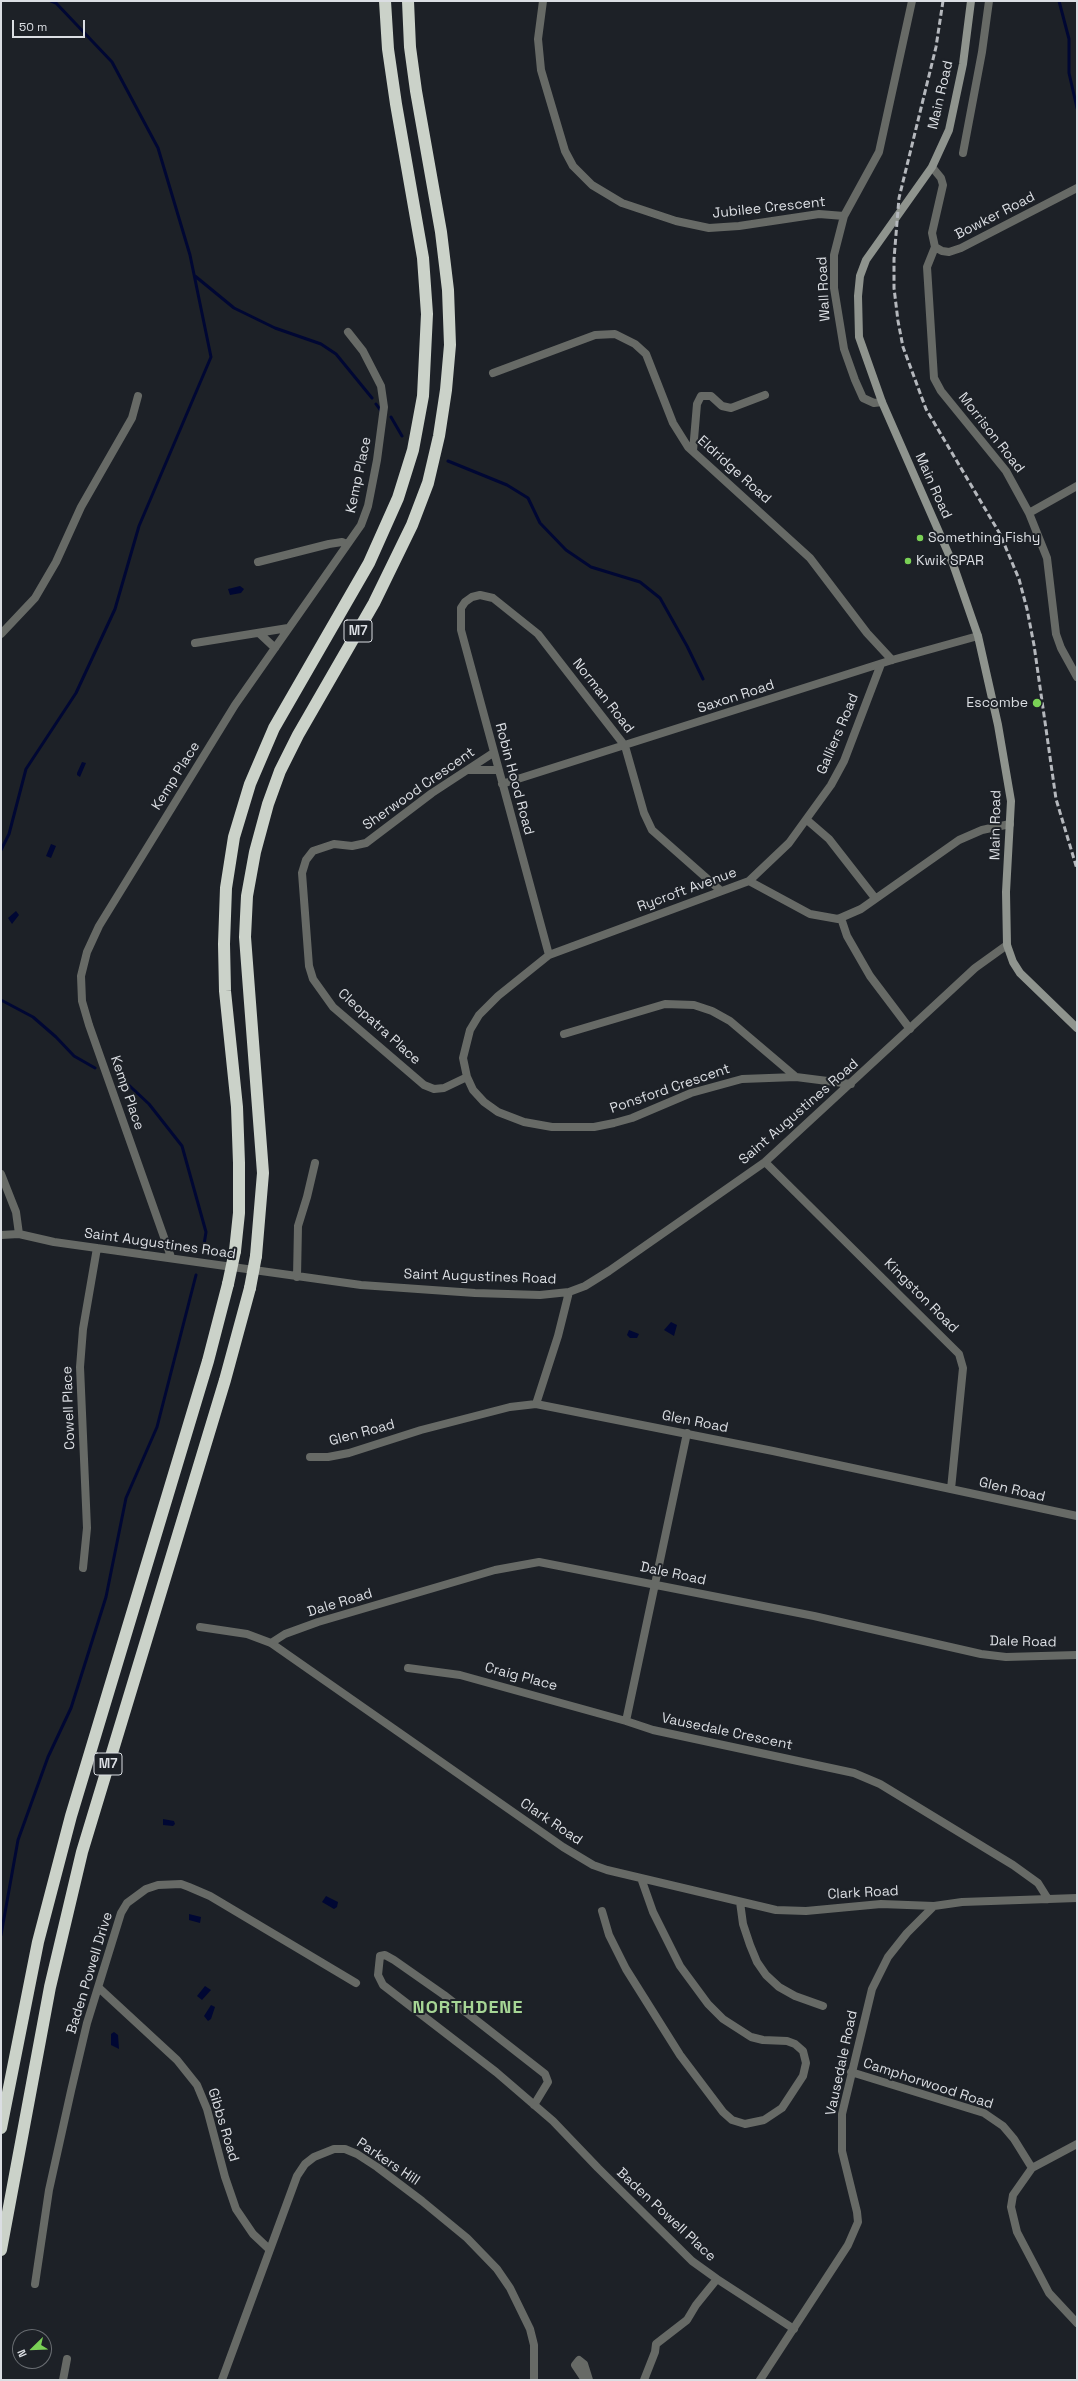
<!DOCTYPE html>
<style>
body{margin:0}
#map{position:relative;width:1078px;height:2381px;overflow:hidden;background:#1d2127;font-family:"Space Grotesk",sans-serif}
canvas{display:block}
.frame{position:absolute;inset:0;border:2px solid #dbdee3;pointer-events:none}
.north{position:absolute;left:12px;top:2329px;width:40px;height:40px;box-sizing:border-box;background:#1d2127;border:1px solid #696d72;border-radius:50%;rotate:247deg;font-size:11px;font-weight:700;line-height:16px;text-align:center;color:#dbdee3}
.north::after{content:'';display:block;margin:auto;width:14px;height:18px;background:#7ad156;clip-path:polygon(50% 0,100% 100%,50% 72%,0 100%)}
.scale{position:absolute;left:12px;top:20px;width:73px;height:18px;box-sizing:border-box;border:2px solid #dbdee3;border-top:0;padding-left:5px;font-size:12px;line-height:14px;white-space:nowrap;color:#dbdee3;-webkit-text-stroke:3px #1d2127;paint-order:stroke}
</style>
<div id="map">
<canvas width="1078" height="2381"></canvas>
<div class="frame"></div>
<div class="north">N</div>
<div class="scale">50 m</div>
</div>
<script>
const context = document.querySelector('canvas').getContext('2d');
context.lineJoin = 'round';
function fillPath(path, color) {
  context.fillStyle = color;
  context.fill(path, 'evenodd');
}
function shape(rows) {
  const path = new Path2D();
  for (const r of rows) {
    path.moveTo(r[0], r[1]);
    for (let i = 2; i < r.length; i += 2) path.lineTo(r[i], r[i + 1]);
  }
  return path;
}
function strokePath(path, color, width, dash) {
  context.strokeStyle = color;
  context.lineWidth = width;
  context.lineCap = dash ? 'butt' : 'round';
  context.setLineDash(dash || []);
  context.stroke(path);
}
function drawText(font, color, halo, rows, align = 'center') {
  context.font = font + ' "Space Grotesk",sans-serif';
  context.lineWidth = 4;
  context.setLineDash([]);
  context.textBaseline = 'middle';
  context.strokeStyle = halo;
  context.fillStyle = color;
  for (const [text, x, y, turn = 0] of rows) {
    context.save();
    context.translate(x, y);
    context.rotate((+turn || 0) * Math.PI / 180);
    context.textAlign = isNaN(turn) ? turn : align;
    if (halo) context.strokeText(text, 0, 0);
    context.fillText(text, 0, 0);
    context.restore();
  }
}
fillPath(shape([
 [240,586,244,589,241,593,230,595,228,589],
 [82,762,86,763,80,777,77,775,77,773],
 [51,844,56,846,51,858,46,856],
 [16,911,19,915,12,924,8,918],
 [671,1322,677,1325,674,1336,664,1330],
 [629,1330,639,1334,637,1338,630,1338,627,1335],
 [163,1819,174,1821,175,1824,173,1826,163,1825],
 [326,1896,338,1902,337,1907,334,1909,322,1902],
 [189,1914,201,1917,200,1923,189,1920],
 [205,1986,211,1990,202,2000,197,1996],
 [211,2005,215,2007,211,2019,208,2021,204,2016],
 [114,2032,118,2035,119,2049,111,2045,111,2034]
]), '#000733');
strokePath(shape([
 [1059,1,1069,39,1069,73,1077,108],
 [195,276,234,308,275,328,321,344,336,354,372,398],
 [376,404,381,411],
 [391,417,402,436],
 [448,461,507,485,528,498,540,523,566,550,591,567,640,582,660,598,687,646,703,679],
 [1,850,9,834,26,769,76,693,115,609,139,526,211,357,190,255,158,148,112,62,56,3,51,1],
 [1,1000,33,1017,56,1037,74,1056,95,1068],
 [118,1075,149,1104,182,1146,206,1232,203,1251],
 [1,1935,18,1840,48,1757,71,1708,106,1597,126,1498,157,1427,196,1275]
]), '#000733', 3);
strokePath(shape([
 [543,1,538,39,541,70,565,151,573,166,592,185,622,203,676,221,709,228,739,226,819,214,844,216],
 [963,153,982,52,989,1],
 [932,167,941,178,943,185,932,233,935,247,942,251,949,252,961,248,1077,188],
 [935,247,927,267,934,378,941,391,1006,471,1029,513,1047,558,1056,634,1061,648,1077,677],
 [493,373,595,335,615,334,635,344,646,354,673,423,688,447,810,558,867,633,892,660],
 [882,402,874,403,863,398,855,380,844,349,834,288,834,255,844,216,879,152,912,1],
 [693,451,697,404,701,396,711,396,722,406,731,408,765,395],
 [1029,513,1077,486],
 [258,562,329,544,342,542,347,544],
 [259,633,275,648],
 [1,634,35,598,56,562,81,507,132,418,138,396],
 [195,643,288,628],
 [469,770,498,770],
 [502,784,892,660,978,636],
 [807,820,829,839,875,898],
 [749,881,789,843,831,785,844,761,881,664],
 [841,918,847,936,870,976,910,1029],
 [549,955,461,630,461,608,465,602,472,597,480,595,493,598,538,634,625,746,644,813,652,830,720,890],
 [564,1034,665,1004,694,1005,712,1011,730,1021,796,1077],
 [467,1077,444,1088,434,1089,424,1085,333,1007,313,979,309,966,302,873,306,860,313,851,334,844,352,846,366,843,432,793,493,753],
 [851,1084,796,1077,742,1079,691,1093,632,1118,614,1123,594,1127,552,1127,524,1122,498,1112,484,1102,473,1090,467,1077,463,1058,470,1030,479,1015,498,996,549,955,749,881,810,914,838,919,861,909,959,840,982,830,1010,824],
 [765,1162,959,1354,963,1368,951,1489],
 [1,1174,16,1212,19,1234],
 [1,1235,19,1234,54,1242,361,1285,475,1293,540,1295,569,1292,585,1286,609,1271,765,1162,947,994,975,968,1007,945],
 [171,1257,89,1025,82,1001,81,976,87,952,99,926,235,705,361,525,368,506,377,460,384,407,381,386,363,351,348,332],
 [297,1277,298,1226,307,1197,315,1163],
 [536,1404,558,1336,569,1292],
 [687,1433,626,1721,653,1730,854,1773,880,1784,1013,1865,1038,1883,1048,1899],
 [310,1457,328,1457,349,1453,421,1430,510,1407,536,1404,773,1451,1077,1516],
 [83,1568,87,1528,80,1367,83,1329,97,1248],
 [200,1627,247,1634,271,1643,563,1847,593,1865,607,1870,776,1910,806,1911,881,1904,934,1906],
 [271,1643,285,1634,318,1622,495,1570,539,1562,814,1616,981,1654,1006,1657,1077,1655],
 [408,1668,460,1675,626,1721],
 [740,1902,743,1924,750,1945,757,1962,766,1975,779,1987,795,1996,823,2006],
 [602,1911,609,1935,626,1969,680,2055,723,2112,732,2120,745,2124,764,2120,782,2108,803,2076,806,2063,803,2051,795,2044,787,2041,763,2040,751,2037,723,2019,708,2004,680,1966,653,1912,641,1878],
 [99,1988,177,2060,197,2085,207,2109,225,2177,236,2209,253,2234,269,2249],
 [851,2072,984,2113,1003,2126,1014,2139,1032,2168,1013,2195,1011,2207,1017,2232,1049,2293,1077,2323],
 [534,2105,548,2082,545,2074,444,1995,394,1960,385,1955,380,1956,378,1975,383,1985,496,2072,553,2121,598,2168,692,2261,717,2279,794,2329],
 [1032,2168,1077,2144],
 [35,2284,49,2190,71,2091,87,2023,121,1913,127,1903,146,1889,158,1885,181,1884,189,1887,210,1896,356,1983],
 [63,2380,67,2359],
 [222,2380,297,2176,305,2164,314,2157,334,2149,345,2149,357,2154,377,2167,422,2201,467,2238,497,2269,510,2288,530,2329,534,2345,534,2380],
 [585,2380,575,2365,579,2360,584,2364,589,2380],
 [644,2380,655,2352,656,2344,687,2320,696,2305,717,2279],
 [760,2380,848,2245,858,2222,857,2212,842,2151,842,2114,872,1989,888,1957,907,1933,934,1906,962,1902,1077,1898]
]), '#676a66', 8);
strokePath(shape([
 [971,1,963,64,949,130,932,167,866,260,860,276,858,296,859,337,882,402,953,564,978,636,998,725,1011,801,1006,892,1007,945,1013,962,1020,973,1077,1028]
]), '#8f948e', 8);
strokePath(shape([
 [235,1251,239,1213,239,1163,237,1107,225,991,224,944,226,888,234,837,250,784,274,728,369,563,398,498,413,450,423,396,427,314,423,258,396,104,388,49,385,1],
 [256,1256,263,1173,245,937,247,896,255,852,268,804,280,771,298,735,374,603,412,525,428,483,439,436,446,390,450,345,448,290,441,232,416,91,410,47,408,1],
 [1,2128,38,1942,71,1816,208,1361,228,1284],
 [1,2250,50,1987,82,1852,225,1380,250,1288]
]), '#cbd2c9', 12);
strokePath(shape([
 [943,1,936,47,899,198,894,259,894,288,898,321,903,347,926,409,1000,534,1019,579,1027,609,1034,645,1056,799,1077,869]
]), '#b5b8bd', 3, [6, 3]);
strokePath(shape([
 [228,1284,235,1251],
 [250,1288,256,1256]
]), '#cbd2c9', 12);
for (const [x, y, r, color] of [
 [920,538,4,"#7ad156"],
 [908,561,4,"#7ad156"],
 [1037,703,5,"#7ad156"]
]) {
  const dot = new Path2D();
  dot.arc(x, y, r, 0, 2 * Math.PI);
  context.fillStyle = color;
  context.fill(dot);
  strokePath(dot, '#1d2127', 1.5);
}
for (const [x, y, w] of [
 [358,631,28],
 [108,1764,28]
]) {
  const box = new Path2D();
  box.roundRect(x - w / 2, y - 11, w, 22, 3);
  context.fillStyle = '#1d2127';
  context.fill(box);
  strokePath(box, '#dbdee3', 1);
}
drawText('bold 13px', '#dbdee3', null, [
 ["M7",358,631],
 ["M7",108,1764]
]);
drawText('14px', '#dbdee3', '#1d2127', [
 ["Main Road",941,95,-77],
 ["Jubilee Crescent",769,208,-6],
 ["Bowker Road",995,216,-27],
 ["Wall Road",824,289,-93],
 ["Morrison Road",991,433,52],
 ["Eldridge Road",734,470,42],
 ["Kemp Place",359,475,-78],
 ["Main Road",933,486,66],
 ["Norman Road",603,696,52],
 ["Saxon Road",736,697,-18],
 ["Galliers Road",838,734,-67],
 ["Kemp Place",176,776,-58],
 ["Robin Hood Road",514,779,75],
 ["Sherwood Crescent",419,789,-35],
 ["Main Road",996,825,-89],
 ["Rycroft Avenue",687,890,-20],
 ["Cleopatra Place",379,1027,42],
 ["Ponsford Crescent",670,1089,-19],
 ["Kemp Place",127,1093,71],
 ["Saint Augustines Road",799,1112,-41],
 ["Saint Augustines Road",160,1244,8],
 ["Saint Augustines Road",480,1277,2],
 ["Kingston Road",921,1296,45],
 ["Cowell Place",69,1408,-92],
 ["Glen Road",695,1422,11],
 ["Glen Road",362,1433,-15],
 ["Glen Road",1012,1490,13],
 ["Dale Road",673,1574,12],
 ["Dale Road",340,1603,-17],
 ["Dale Road",1023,1642,1],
 ["Craig Place",521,1677,15],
 ["Vausedale Crescent",727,1732,12],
 ["Clark Road",551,1822,34],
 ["Clark Road",863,1893,-3],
 ["Baden Powell Drive",90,1973,-73],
 ["Vausedale Road",842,2063,-78],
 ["Camphorwood Road",928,2084,18],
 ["Gibbs Road",223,2125,73],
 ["Parkers Hill",388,2162,34],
 ["Baden Powell Place",666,2215,43]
]);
drawText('14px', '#dbdee3', '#1d2127', [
 ["Something Fishy",928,538],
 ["Kwik SPAR",916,561],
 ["Escombe",1028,703,"right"]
], 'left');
context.letterSpacing = '1px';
drawText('bold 18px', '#a6d595', '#1d2127', [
 ["NORTHDENE",468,2008]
]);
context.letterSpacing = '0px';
</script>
